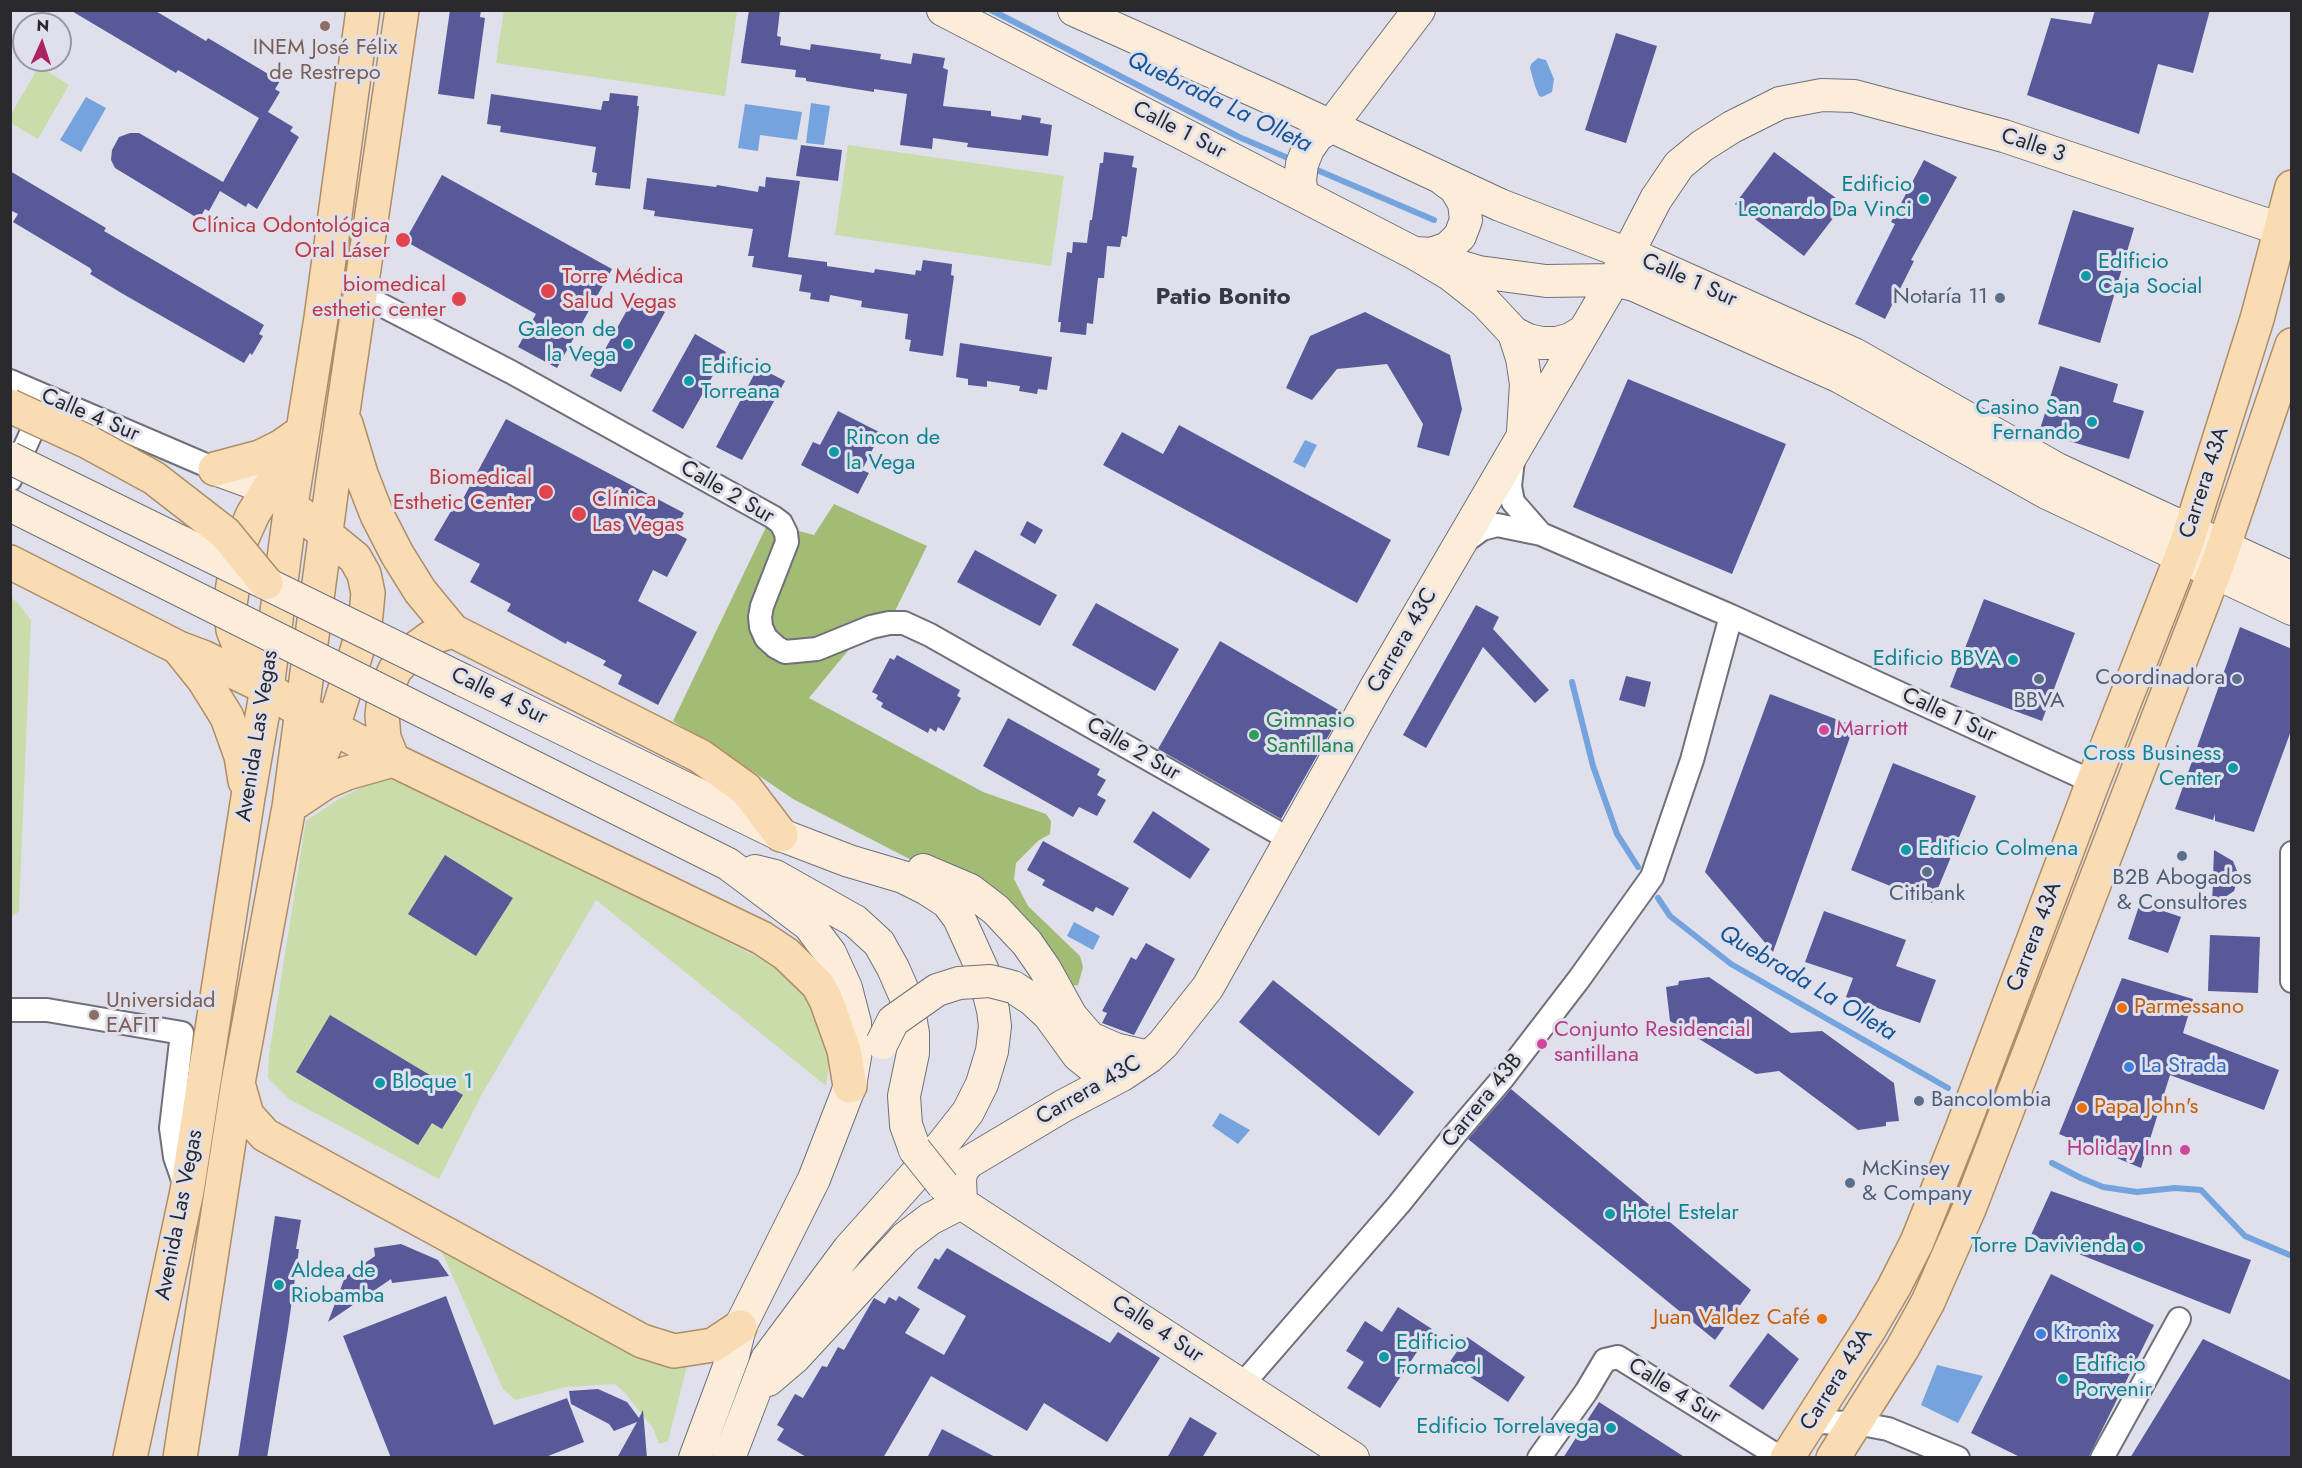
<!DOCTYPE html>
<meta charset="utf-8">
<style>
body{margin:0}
#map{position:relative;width:2302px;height:1468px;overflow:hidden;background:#dfe0ec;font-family:Jost,sans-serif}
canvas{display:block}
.frame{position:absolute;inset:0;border:12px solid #29292e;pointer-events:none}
.north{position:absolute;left:12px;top:12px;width:60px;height:60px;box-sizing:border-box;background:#dfe0ec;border:2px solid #9697a0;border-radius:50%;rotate:3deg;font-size:16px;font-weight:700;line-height:24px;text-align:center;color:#29292e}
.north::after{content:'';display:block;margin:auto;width:21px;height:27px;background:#ab2265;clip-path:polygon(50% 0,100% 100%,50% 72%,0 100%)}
</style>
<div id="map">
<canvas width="2302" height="1468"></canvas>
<div class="frame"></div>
<div class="north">N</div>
</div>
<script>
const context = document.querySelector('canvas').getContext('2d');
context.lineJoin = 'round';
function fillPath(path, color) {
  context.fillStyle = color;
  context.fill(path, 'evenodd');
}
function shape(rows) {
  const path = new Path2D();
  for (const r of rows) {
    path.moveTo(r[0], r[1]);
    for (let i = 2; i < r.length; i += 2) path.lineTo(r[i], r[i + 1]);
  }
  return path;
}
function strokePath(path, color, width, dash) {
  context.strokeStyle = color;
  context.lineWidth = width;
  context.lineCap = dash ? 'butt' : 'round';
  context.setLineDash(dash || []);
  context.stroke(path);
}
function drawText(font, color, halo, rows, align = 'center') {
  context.font = font + ' Jost,sans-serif';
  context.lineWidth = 6;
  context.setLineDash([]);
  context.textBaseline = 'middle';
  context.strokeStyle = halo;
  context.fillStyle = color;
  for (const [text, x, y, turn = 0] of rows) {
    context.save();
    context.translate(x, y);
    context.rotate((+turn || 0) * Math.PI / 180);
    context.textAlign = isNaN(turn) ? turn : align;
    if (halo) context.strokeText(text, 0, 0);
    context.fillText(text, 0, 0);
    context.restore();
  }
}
fillPath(shape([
 [504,10,737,11,725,96,496,63],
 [39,66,69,85,38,139,11,123,10,116],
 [848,145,1064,176,1051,266,835,235],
 [10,597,18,603,31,620,19,911,11,918],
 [380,778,414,782,763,960,793,979,808,996,827,1041,829,1065,826,1086,596,900,482,1094,439,1179,289,1099,268,1078,269,1055,306,821,339,799],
 [445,1242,688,1362,668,1441,659,1444,653,1428,625,1393,615,1384,566,1387,515,1400,503,1389,442,1252]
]), '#c9dcaa');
fillPath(shape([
 [834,504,927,546,893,615,874,619,809,698,983,792,1046,814,1051,821,1050,834,1038,841,1016,863,1014,879,1028,906,1080,956,1083,967,1078,985,1068,986,929,869,793,799,755,773,673,721,768,523,814,535]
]), '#a3bc75');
fillPath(shape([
 [1538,58,1546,60,1554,79,1552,92,1542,97,1539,96,1535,86,1530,68,1531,64],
 [86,97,106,108,81,152,60,140],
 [811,103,830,106,824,145,806,143],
 [745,104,802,112,797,140,760,135,758,151,738,148],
 [1305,440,1317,445,1305,468,1293,462],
 [1074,922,1100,936,1093,950,1067,936],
 [1220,1113,1250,1130,1238,1144,1212,1126],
 [1937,1365,1983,1376,1958,1423,1921,1405]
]), '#75a3dd');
strokePath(shape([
 [991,10,1239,137,1295,161],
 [1310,167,1434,220],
 [1572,682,1593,766,1617,834,1638,867],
 [1658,898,1670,916,1731,964,1948,1088],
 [2052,1163,2081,1178,2103,1187,2137,1192,2175,1188,2201,1190,2245,1236,2292,1256]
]), '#75a3dd', 6);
fillPath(shape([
 [70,10,154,10,206,41,208,38,280,81,275,89,280,92,268,112,293,127,290,131,299,137,257,209,248,203,246,207,220,191,209,211,205,209,199,219,115,168,111,160,112,150,119,137,130,133,139,133,223,182,259,118,178,70,176,73],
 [450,10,481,10,480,17,485,18,474,99,438,94],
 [749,10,780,10,777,36,781,37,780,45,810,50,811,44,881,54,880,59,911,64,913,53,945,58,943,68,948,70,943,106,991,111,991,116,1021,120,1022,115,1041,118,1040,123,1052,125,1048,156,967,147,968,143,933,138,932,149,900,145,907,94,874,89,874,92,806,81,806,78,795,77,796,70,741,63],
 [2095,10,2210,10,2193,73,2158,64,2139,134,2027,95,2051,18,2091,24],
 [1616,33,1657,46,1626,143,1585,130],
 [610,93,638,96,637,106,639,106,630,189,595,185,597,173,592,172,596,147,500,132,501,126,487,124,491,94,601,110,603,101,609,101],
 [801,145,842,150,838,181,796,176],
 [1104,152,1134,156,1132,167,1137,168,1127,237,1122,236,1120,247,1107,246,1104,278,1098,278,1093,324,1087,323,1086,335,1060,332,1061,322,1058,322,1067,252,1072,253,1073,242,1087,243,1090,220,1092,220,1100,163,1103,163],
 [1774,152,1844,204,1804,256,1735,204],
 [1924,160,1957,177,1911,260,1914,261,1885,319,1855,304,1895,224,1891,222],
 [10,171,106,228,104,231,264,325,259,334,263,336,252,355,250,353,244,363,123,294,90,274,92,271,90,268,13,222,18,214,10,210],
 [442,175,612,269,557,368,518,347,536,314,405,241],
 [766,177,800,181,788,257,827,262,827,266,874,273,875,269,915,275,916,270,921,271,923,260,952,264,951,275,954,276,943,356,909,351,911,340,905,339,908,314,861,307,862,301,830,295,829,302,810,299,811,293,799,291,802,275,752,267,754,256,748,256,753,229,654,216,655,211,643,209,647,178,716,187,717,185,758,192,759,186,765,187],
 [2073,210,2134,228,2100,343,2038,324],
 [635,296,665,312,621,392,590,376],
 [1365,312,1450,355,1462,409,1449,456,1417,447,1423,424,1387,364,1337,369,1312,400,1286,388,1310,336],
 [695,334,726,352,683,429,652,411],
 [960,343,1052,357,1047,390,1038,389,1037,394,1019,391,1020,386,987,381,987,387,968,385,968,379,956,377],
 [2060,366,2118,384,2113,402,2144,411,2129,459,2039,432],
 [758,367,785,381,742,460,716,447],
 [1628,379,1786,444,1732,574,1573,507],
 [838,411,881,433,862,470,869,473,858,494,801,465,813,442,820,445],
 [506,419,684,513,674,532,687,539,667,577,653,570,638,601,697,632,658,705,618,684,622,675,603,665,606,661,567,641,566,644,507,611,511,604,470,582,480,564,434,540,454,506,458,508],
 [1179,425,1391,540,1357,603,1103,465,1122,432,1163,454],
 [1027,521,1043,530,1035,544,1020,535],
 [975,550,1057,595,1040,626,957,582],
 [1984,599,2075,633,2042,721,1950,687],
 [1096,603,1179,649,1155,691,1072,645],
 [1476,605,1499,617,1493,629,1549,690,1535,703,1483,647,1426,748,1403,735],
 [2240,627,2292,649,2292,728,2254,832,2215,821,2215,814,2213,820,2175,809],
 [1220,641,1342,712,1281,819,1158,749],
 [897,655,960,690,957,696,961,698,944,731,938,727,936,732,930,728,928,733,881,707,883,703,876,699,878,695,872,692,890,658,894,660],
 [1626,676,1651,682,1645,707,1619,700],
 [1770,694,1854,726,1773,952,1705,872],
 [1008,718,1100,769,1097,775,1106,780,1097,795,1106,800,1097,816,1079,807,1073,817,983,766],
 [1893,763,1976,796,1932,903,1851,870],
 [1153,811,1210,849,1190,879,1133,842],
 [1043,841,1129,888,1113,916,1096,907,1093,912,1042,885,1045,880,1027,870],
 [2214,850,2233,861,2239,876,2234,891,2212,906],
 [445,855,513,898,476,956,408,914],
 [2140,903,2181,917,2168,953,2128,939],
 [1824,911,1906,940,1896,966,1936,980,1920,1023,1846,997,1853,978,1805,962],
 [2210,935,2260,937,2258,993,2208,991],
 [1146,943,1175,959,1134,1035,1102,1023,1107,1013,1102,1011,1131,957,1136,960],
 [1709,977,1791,1033,1822,1031,1894,1083,1899,1121,1886,1122,1886,1126,1858,1130,1779,1071,1756,1074,1670,1021,1666,987,1678,985,1679,981],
 [2122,978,2193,999,2183,1033,2279,1070,2264,1110,2170,1075,2141,1168,2059,1134],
 [1273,980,1414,1092,1379,1136,1239,1022],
 [330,1015,463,1095,442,1129,432,1123,418,1145,296,1072],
 [1511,1089,1751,1290,1715,1340,1468,1139],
 [2051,1191,2251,1260,2230,1314,2031,1235],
 [275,1216,301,1220,296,1249,299,1249,288,1329,267,1458,238,1458],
 [401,1244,438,1260,449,1276,392,1283,391,1279,328,1322,345,1277,375,1256,374,1248],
 [947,1248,1110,1343,1118,1332,1160,1358,1107,1442,1044,1403,1027,1431,931,1376,883,1458,808,1458,777,1440,784,1429,777,1425,795,1394,803,1398,822,1366,827,1367,838,1347,844,1350,874,1298,885,1304,889,1297,896,1301,899,1296,920,1309,905,1333,944,1355,966,1316,917,1288,935,1258,939,1260],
 [2051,1274,2154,1325,2088,1458,2022,1458,1971,1433],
 [446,1296,494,1425,567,1398,584,1442,543,1458,391,1458,343,1336],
 [1398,1307,1432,1329,1380,1408,1347,1388,1364,1362,1346,1351,1365,1321,1382,1332],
 [1768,1333,1799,1359,1763,1410,1729,1386],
 [1467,1337,1525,1377,1508,1402,1449,1363],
 [2203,1339,2292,1381,2292,1458,2130,1458],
 [598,1389,627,1402,639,1418,643,1410,647,1458,617,1458,637,1422,614,1431,609,1424,571,1404,569,1391],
 [1599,1402,1686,1458,1563,1458],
 [1190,1417,1217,1433,1202,1458,1167,1458],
 [942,1429,997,1458,927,1458]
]), '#585998');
const street = shape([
 [362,295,511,372,773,517,781,523,786,533,787,542,762,606,760,617,761,627,766,638,776,647,785,652,817,649,871,627,889,623,904,623,930,635,1291,840],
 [10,381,215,469],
 [1513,460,1510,486,1513,502,1541,534],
 [10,480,43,407],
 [1463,543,1482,529,1497,525,1541,534,1731,616,2093,782],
 [2292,853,2292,981],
 [10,1010,47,1010,182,1033,171,1128,175,1157,185,1186],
 [1242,1385,1399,1204,1456,1133,1503,1078,1579,979,1652,877,1692,760,1731,616],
 [1810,1422,1856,1423,1888,1429,1958,1458],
 [1539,1458,1586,1392,1605,1360,1618,1357,1781,1458],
 [2102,1458,2179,1319]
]);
const secondary = shape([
 [943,10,1414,253,1451,275,1485,302,1514,333,1528,340,1542,343,1557,343,1571,339,1584,331],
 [1074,10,1286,105,1500,205,1646,261,1854,354,2057,469,2292,578],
 [1302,195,1300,180,1302,164,1308,149,1317,136,1330,127,1419,10],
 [1414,253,1479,272,1546,281,1614,280,1634,285,1840,377,2047,493,2292,609],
 [1416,253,1431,254,1448,248,1460,236,1466,220,1464,203,1455,188,1444,180],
 [1514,333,1522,358,1526,384,1523,431],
 [215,469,270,489],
 [463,680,781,835,849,861,903,877,927,889,947,902,959,918,983,971,993,1010,995,1026,992,1051,982,1084,968,1112,942,1145,849,1249,767,1359,729,1458],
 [452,726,728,864,809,925,830,953,846,988,855,1023,856,1051,850,1086,814,1179,740,1327,733,1356,695,1458],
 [923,870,970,890,996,910,1027,943,1045,969,1071,1016,1090,1038,1115,1049,1149,1057],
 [755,871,775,876,855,921,879,943,893,968,907,1000,913,1033,913,1053,904,1096,906,1125,915,1150],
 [1013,987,1033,1000,1049,1015,1078,1055,1094,1068,1122,1075],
 [946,1188,961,1203,1353,1458],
 [961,1203,960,1179,962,1170,969,1162,1063,1106,1122,1075,1149,1057,1163,1044,1208,987,1375,689,1614,280,1656,199,1679,165,1702,146,1732,127,1780,103,1822,95,1854,96,2004,136,2280,229],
 [768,1380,795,1357,905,1238,930,1219,961,1203]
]);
const primary = shape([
 [346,424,361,474,377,515,397,554,420,591,453,631,700,756,746,789,781,835],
 [215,469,260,457,282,446,299,434],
 [270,489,355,558,364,574,368,593,365,625,333,727,321,755,298,793],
 [10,562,179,648,197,659],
 [179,648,203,657,267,688,291,705,393,760,762,938,786,954,818,985,826,1000,844,1050,850,1086],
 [180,650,204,680,227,717,241,756,245,781],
 [266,687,244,658,233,630,230,604,240,543,253,514,281,469],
 [393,760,384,738,382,715,385,692,395,670,411,652,430,638,453,631],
 [296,802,326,782,347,773,393,760],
 [238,1083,247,1115,265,1135,642,1341,674,1351,713,1345,740,1327],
 [130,1458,187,1191,248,797,267,688,291,505,321,318,363,10],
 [180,1458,238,1083,289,807,333,479,402,10],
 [1787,1458,1870,1328,1894,1287,1917,1242,1962,1129,2093,782,2186,545,2257,319,2292,187],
 [1833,1458,1902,1349,1928,1302,1969,1209,2219,560,2292,345]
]);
strokePath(street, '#6f707a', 26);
strokePath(secondary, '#6f707a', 34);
strokePath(primary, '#ae8d65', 36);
strokePath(street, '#fff', 22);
strokePath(secondary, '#fcedda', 32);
strokePath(primary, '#f9dbb4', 33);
const secondaryBridge = shape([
 [10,458,463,680],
 [10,505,452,726],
 [882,1043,893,1021,937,990,959,983,990,981,1013,987],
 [915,1150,943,1185]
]);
const primaryBridge = shape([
 [10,406,88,442,154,478,225,533,266,583]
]);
strokePath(secondaryBridge, '#6f707a', 34, []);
strokePath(primaryBridge, '#ae8d65', 36, []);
strokePath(secondaryBridge, '#fcedda', 32);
strokePath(primaryBridge, '#f9dbb4', 33);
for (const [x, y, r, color] of [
 [325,26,6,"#8d6e63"],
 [1924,199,6,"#0f9aa8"],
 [403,240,8,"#e0444e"],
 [2086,276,6,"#0f9aa8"],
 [548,291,8,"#e0444e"],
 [2000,298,6,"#5c6f8a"],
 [459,299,8,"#e0444e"],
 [628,344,6,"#0f9aa8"],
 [689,381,6,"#0f9aa8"],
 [2092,422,6,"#0f9aa8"],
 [834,452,6,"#0f9aa8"],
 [546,492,8,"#e0444e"],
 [579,514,8,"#e0444e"],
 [2013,660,6,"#0f9aa8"],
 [2039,679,6,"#5c6f8a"],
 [2237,679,6,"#5c6f8a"],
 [1824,730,6,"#d1479c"],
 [1254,735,6,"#2e9e5b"],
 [2233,768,6,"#0f9aa8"],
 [1906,850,6,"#0f9aa8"],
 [2182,856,6,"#5c6f8a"],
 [1927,872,6,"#5c6f8a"],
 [2122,1008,6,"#e8710a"],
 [94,1015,6,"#8d6e63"],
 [1542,1044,6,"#d1479c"],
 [2129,1067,6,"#3f7fe0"],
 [380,1083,6,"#0f9aa8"],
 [1919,1101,6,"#5c6f8a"],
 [2082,1108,6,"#e8710a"],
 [2185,1150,6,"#d1479c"],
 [1850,1183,6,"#5c6f8a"],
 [1610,1214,6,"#0f9aa8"],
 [2138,1247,6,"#0f9aa8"],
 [279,1285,6,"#0f9aa8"],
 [1822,1319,6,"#e8710a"],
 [2041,1334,6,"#3f7fe0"],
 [1384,1357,6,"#0f9aa8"],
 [2063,1379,6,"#0f9aa8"],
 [1611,1428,6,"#0f9aa8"]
]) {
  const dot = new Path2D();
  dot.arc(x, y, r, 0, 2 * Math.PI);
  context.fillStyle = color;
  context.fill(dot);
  strokePath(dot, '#dfe0ec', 2);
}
drawText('22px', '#785e54', '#dfe0ec', [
 ["INEM José Félix",325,49],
 ["de Restrepo",325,74],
 ["Universidad",106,1002,"left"],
 ["EAFIT",106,1027,"left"]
]);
drawText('22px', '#29292e', '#dfe0ec', [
 ["Calle 1 Sur",1179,131,27],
 ["Calle 3",2033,146,18],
 ["Calle 1 Sur",1689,281,24],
 ["Calle 4 Sur",90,416,23],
 ["Carrera 43A",2205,483,-72],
 ["Calle 2 Sur",727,493,30],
 ["Carrera 43C",1403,641,-60],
 ["Calle 4 Sur",499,697,26],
 ["Calle 1 Sur",1949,716,25],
 ["Avenida Las Vegas",258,736,-81],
 ["Calle 2 Sur",1133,750,30],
 ["Carrera 43A",2035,937,-69],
 ["Carrera 43C",1089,1091,-30],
 ["Carrera 43B",1483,1101,-51],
 ["Avenida Las Vegas",180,1215,-79],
 ["Calle 4 Sur",1157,1330,33],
 ["Carrera 43A",1837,1380,-58],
 ["Calle 4 Sur",1674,1392,32]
]);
drawText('22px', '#0d838f', '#dfe0ec', [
 ["Edificio",1912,186,"right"],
 ["Leonardo Da Vinci",1912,211,"right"],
 ["Edificio",2098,263],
 ["Caja Social",2098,288],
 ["Galeon de",616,331,"right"],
 ["la Vega",616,356,"right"],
 ["Edificio",701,368],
 ["Torreana",701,393],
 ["Casino San",2080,409,"right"],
 ["Fernando",2080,434,"right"],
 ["Rincon de",846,439],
 ["la Vega",846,464],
 ["Edificio BBVA",2001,660,"right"],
 ["Cross Business",2221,755,"right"],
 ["Center",2221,780,"right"],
 ["Edificio Colmena",1918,850],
 ["Bloque 1",392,1083],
 ["Hotel Estelar",1622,1214],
 ["Torre Davivienda",2126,1247,"right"],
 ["Aldea de",291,1272],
 ["Riobamba",291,1297],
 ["Edificio",1396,1344],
 ["Formacol",1396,1369],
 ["Edificio",2075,1366],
 ["Porvenir",2075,1391],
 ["Edificio Torrelavega",1599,1428,"right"]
], 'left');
drawText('22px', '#be3a42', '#dfe0ec', [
 ["Clínica Odontológica",390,227],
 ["Oral Láser",390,252],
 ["Torre Médica",562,278,"left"],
 ["Salud Vegas",562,303,"left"],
 ["biomedical",446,286],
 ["esthetic center",446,311],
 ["Biomedical",532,479],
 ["Esthetic Center",532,504],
 ["Clínica",592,501,"left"],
 ["Las Vegas",592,526,"left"]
], 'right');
drawText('22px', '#4e5e75', '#dfe0ec', [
 ["Notaría 11",1988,298,"right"],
 ["Coordinadora",2225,679,"right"],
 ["BBVA",2039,702],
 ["B2B Abogados",2182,879],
 ["& Consultores",2182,904],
 ["Citibank",1927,895],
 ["Bancolombia",1931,1101,"left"],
 ["McKinsey",1862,1170,"left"],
 ["& Company",1862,1195,"left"]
]);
drawText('22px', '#27864d', '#dfe0ec', [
 ["Gimnasio",1266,722],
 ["Santillana",1266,747]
], 'left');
drawText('22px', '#b23c85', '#dfe0ec', [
 ["Marriott",1836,730],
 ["Conjunto Residencial",1554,1031],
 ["santillana",1554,1056],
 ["Holiday Inn",2173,1150,"right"]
], 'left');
drawText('22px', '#c56008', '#dfe0ec', [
 ["Parmessano",2134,1008],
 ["Papa John's",2094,1108],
 ["Juan Valdez Café",1810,1319,"right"]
], 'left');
drawText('22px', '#366cbe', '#dfe0ec', [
 ["La Strada",2141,1067],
 ["Ktronix",2053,1334]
], 'left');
drawText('italic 24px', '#15559a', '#dfe0ec', [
 ["Quebrada La Olleta",1219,103,26],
 ["Quebrada La Olleta",1807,984,31]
]);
drawText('bold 24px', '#393943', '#dfe0ec', [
 ["Patio Bonito",1223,298]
]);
</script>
